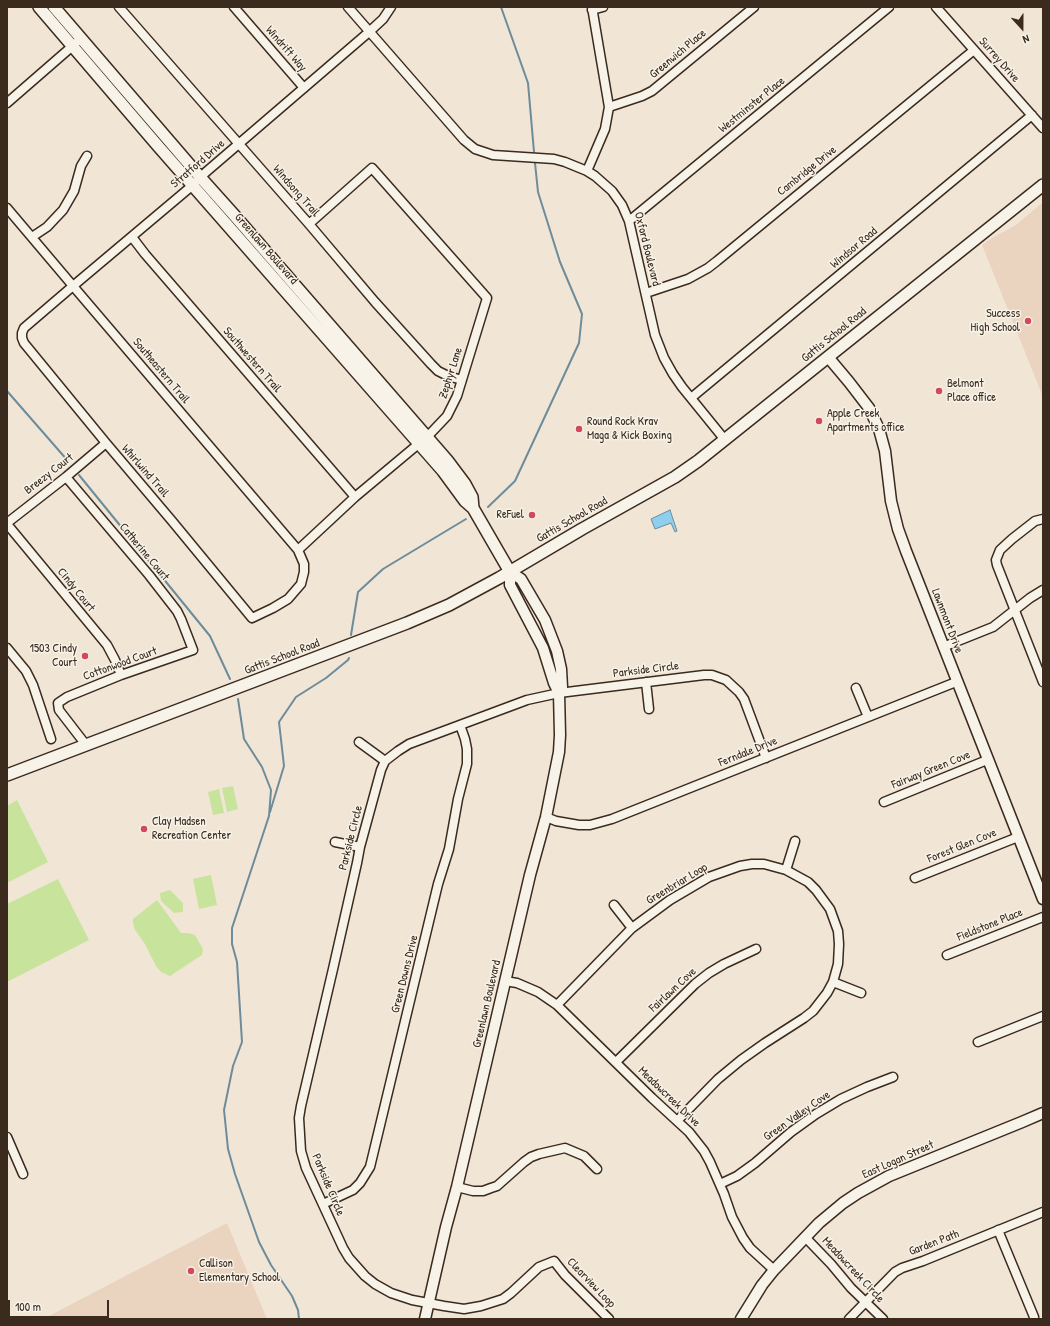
<!DOCTYPE html>
<style>
body{margin:0}
#map{position:relative;width:1050px;height:1326px;overflow:hidden;background:#f1e5d6;font-family:"Patrick Hand",sans-serif}
canvas{display:block}
.frame{position:absolute;inset:0;border:8px solid #3b2a1e;pointer-events:none}
.north{position:absolute;left:1002px;top:8px;width:40px;height:40px;-webkit-text-stroke:3px #f7f3e8;paint-order:stroke;rotate:159deg;font-size:11px;font-weight:700;line-height:16px;text-align:center;color:#3b2a1e}
.north::after{content:'';display:block;margin:auto;width:14px;height:18px;background:#3b2a1e;clip-path:polygon(50% 0,100% 100%,50% 72%,0 100%)}
.scale{position:absolute;left:8px;top:1300px;width:101px;height:18px;box-sizing:border-box;border:2px solid #3b2a1e;border-top:0;padding-left:5px;font-size:12px;line-height:14px;white-space:nowrap;color:#3b2a1e;-webkit-text-stroke:3px #f7f3e8;paint-order:stroke}
</style>
<div id="map">
<canvas width="1050" height="1326"></canvas>
<div class="frame"></div>
<div class="north">N</div>
<div class="scale">100 m</div>
</div>
<script>
const context = document.querySelector('canvas').getContext('2d');
context.lineJoin = 'round';
function fillPath(path, color) {
  context.fillStyle = color;
  context.fill(path, 'evenodd');
}
function shape(rows) {
  const path = new Path2D();
  for (const r of rows) {
    path.moveTo(r[0], r[1]);
    for (let i = 2; i < r.length; i += 2) path.lineTo(r[i], r[i + 1]);
  }
  return path;
}
function strokePath(path, color, width, dash) {
  context.strokeStyle = color;
  context.lineWidth = width;
  context.lineCap = dash ? 'butt' : 'round';
  context.setLineDash(dash || []);
  context.stroke(path);
}
function drawText(font, color, halo, rows, align = 'center') {
  context.font = font + ' "Patrick Hand",sans-serif';
  context.lineWidth = 3;
  context.setLineDash([]);
  context.textBaseline = 'middle';
  context.strokeStyle = halo;
  context.fillStyle = color;
  for (const [text, x, y, turn = 0] of rows) {
    context.save();
    context.translate(x, y);
    context.rotate((+turn || 0) * Math.PI / 180);
    context.textAlign = isNaN(turn) ? turn : align;
    if (halo) context.strokeText(text, 0, 0);
    context.fillText(text, 0, 0);
    context.restore();
  }
}
fillPath(shape([
 [1043,202,1043,397,982,245,992,238,1016,225],
 [227,1223,267,1319,43,1319]
]), '#ead4c0');
fillPath(shape([
 [233,786,238,809,227,812,222,788],
 [219,789,224,813,213,815,208,792],
 [17,800,48,862,7,883,7,806],
 [211,875,217,905,199,909,193,879],
 [58,879,89,940,7,982,7,904],
 [170,890,183,903,183,912,174,913,161,901,160,893],
 [157,900,181,933,188,933,195,935,203,949,202,955,170,976,161,972,156,966,145,944,135,930,133,923,133,919]
]), '#c8e49c');
const water = shape([
 [670,510,677,531,675,532,671,523,655,529,651,519,670,510]
]);
fillPath(water, '#8eceef');
strokePath(water, '#6d8c9b', 1);
strokePath(shape([
 [501,7,528,83,534,152],
 [7,391,68,461],
 [79,475,210,636,230,679],
 [488,507,515,481,579,343,582,314,560,262,538,192,535,163],
 [351,635,358,592,383,569,466,519],
 [238,699,244,739,262,767,271,790,269,816,232,928,232,944,237,962,242,1042,233,1066,224,1110,228,1149,235,1174,259,1242,271,1265,292,1296,298,1310,299,1319],
 [270,812,284,766,279,722,296,697,326,678,348,660,349,658]
]), '#6d8c9b', 2);
const minor = shape([
 [119,7,309,224,375,302,431,364,438,371,448,376,462,380],
 [234,7,304,88],
 [348,7,464,140,475,149,493,155,554,159,565,162,587,171,595,176,612,191,622,205,629,221,655,335,664,358,673,374,682,387,725,440],
 [936,7,1043,128],
 [592,10,603,7],
 [7,103,76,43],
 [609,107,642,96,652,91,754,7],
 [587,171,605,129,609,107,592,7],
 [7,208,73,286,298,550,304,564,304,572,301,584,288,599,273,608,252,618,172,521,106,443,24,343,22,338,22,333,24,328,73,286,193,185,206,172,369,32,383,19,391,7],
 [629,221,889,7],
 [32,237,47,227,63,210,74,191,81,166,87,156],
 [132,237,145,254,355,497],
 [646,293,688,279,708,268,717,261,974,50],
 [691,398,1032,115],
 [66,477,149,575,177,611,181,619,193,650,121,675,67,697,58,703,59,710,86,745],
 [1043,519,1035,521,1012,539,1000,550,996,560,997,565,1043,682],
 [7,523,66,477,106,443],
 [7,524,107,645,115,660,121,675],
 [298,550,355,497,428,436,447,416,457,396,487,298,372,168,309,224],
 [943,647,993,627,1030,598,1043,590],
 [7,648,26,671,33,685,51,739],
 [646,682,649,709],
 [856,688,868,717],
 [359,742,385,761],
 [884,802,987,760],
 [546,817,556,821,579,825,590,825,612,819,956,682],
 [335,842,360,847],
 [786,870,795,841],
 [915,878,1018,837],
 [614,905,632,928],
 [947,955,1043,917],
 [505,981,517,983,538,992,557,1005,652,1098,689,1132,704,1151,710,1162,724,1194,732,1217,743,1238,750,1248,774,1270],
 [833,982,861,993],
 [557,1005,632,928,670,900,709,877,740,866,752,864,764,864,786,870,808,882,816,890,830,909,838,931,839,944,838,964,833,982,827,993,813,1011,804,1018,765,1043,741,1060,718,1079,677,1121],
 [978,1042,1043,1016],
 [616,1062,695,984,709,973,724,964,756,949],
 [7,1137,23,1174],
 [720,1184,737,1176,755,1163,791,1132,816,1114,841,1099,867,1087,893,1077],
 [457,1187,473,1191,483,1191,491,1188,497,1186,524,1162,531,1157,539,1154,565,1148,584,1156,597,1169],
 [323,1204,353,1190,360,1183,370,1167,438,884,449,849,458,799,467,764,467,749,465,739,460,725],
 [998,1230,1034,1317],
 [805,1237,831,1264,851,1288,883,1319],
 [609,1319,565,1275,554,1261,539,1267,511,1293,503,1299,481,1306,464,1309,444,1306,412,1300,391,1293,375,1284,365,1276,349,1258,343,1248,306,1168,301,1151,299,1118,301,1106,333,969,357,863,360,847,381,770,385,761,398,751,409,744,527,700,559,693,704,675,712,675,726,680,739,692,744,699,766,758],
 [849,1319,895,1272,902,1268,923,1261,1043,1212]
]);
const tertiary = shape([
 [828,357,849,382,869,408,879,429,885,451,891,501,898,529,906,551,1043,899],
 [510,572,510,585,543,648,554,683,559,693],
 [425,1319,446,1227,457,1187,530,875,546,817,559,752,560,735,559,693,562,687,561,669,557,651,545,620,521,579,510,572],
 [741,1319,762,1285,774,1270,819,1223,843,1203,858,1193,889,1176,1022,1122,1043,1113]
]);
const secondary = shape([
 [39,7,158,146,443,471,465,501,473,508,510,572],
 [54,7,201,178,234,215,447,460,465,484,472,497,473,508],
 [7,775,407,623,449,605,499,578,582,529,675,477,698,461,1043,185]
]);
strokePath(minor, '#3b2a1e', 11);
strokePath(tertiary, '#3b2a1e', 13);
strokePath(secondary, '#3b2a1e', 14);
strokePath(minor, '#f7f3e8', 8);
strokePath(tertiary, '#f7f3e8', 10);
strokePath(secondary, '#f7f3e8', 11);
for (const [x, y, r, color] of [
 [1028,321,4,"#d1495b"],
 [939,391,4,"#d1495b"],
 [819,421,4,"#d1495b"],
 [579,429,4,"#d1495b"],
 [532,515,4,"#d1495b"],
 [85,656,4,"#d1495b"],
 [144,829,4,"#d1495b"],
 [191,1271,4,"#d1495b"]
]) {
  const dot = new Path2D();
  dot.arc(x, y, r, 0, 2 * Math.PI);
  context.fillStyle = color;
  context.fill(dot);
  strokePath(dot, '#f7f3e8', 1.5);
}
drawText('12px', '#3b2a1e', '#f7f3e8', [
 ["Windrift Way",286,49,49],
 ["Greenwich Place",678,54,-40],
 ["Surrey Drive",999,60,49],
 ["Westminster Place",752,105,-39],
 ["Stratford Drive",198,164,-41],
 ["Cambridge Drive",807,171,-39],
 ["Windsong Trail",296,191,49],
 ["Windsor Road",854,248,-40],
 ["Greenlawn Boulevard",266,249,49],
 ["Oxford Boulevard",647,249,76],
 ["Gattis School Road",834,335,-39],
 ["Southwestern Trail",252,360,49],
 ["Southeastern Trail",161,371,50],
 ["Zephyr Lane",451,373,-72],
 ["Whirlwind Trail",145,471,49],
 ["Breezy Court",49,474,-38],
 ["Gattis School Road",572,520,-30],
 ["Catherine Court",144,552,50],
 ["Cindy Court",76,590,51],
 ["Lawnmont Drive",947,621,69],
 ["Gattis School Road",282,657,-21],
 ["Cottonwood Court",120,664,-20],
 ["Parkside Circle",646,670,-7],
 ["Ferndale Drive",748,752,-22],
 ["Fairway Green Cove",931,770,-22],
 ["Parkside Circle",351,838,-76],
 ["Forest Glen Cove",962,846,-22],
 ["Greenbriar Loop",677,884,-31],
 ["Fieldstone Place",990,925,-22],
 ["Green Downs Drive",405,974,-76],
 ["Fairlawn Cove",673,990,-43],
 ["Greenlawn Boulevard",487,1004,-77],
 ["Meadowcreek Drive",669,1097,44],
 ["Green Valley Cove",797,1116,-35],
 ["East Logan Street",898,1160,-24],
 ["Parkside Circle",328,1185,67],
 ["Garden Path",934,1243,-21],
 ["Meadowcreek Circle",853,1270,47],
 ["Clearview Loop",591,1283,46]
]);
drawText('12px', '#3b2a1e', '#f7f3e8', [
 ["Success",1020,314,"right"],
 ["High School",1020,328,"right"],
 ["Belmont",947,384],
 ["Place office",947,398],
 ["Apple Creek",827,414],
 ["Apartments office",827,428],
 ["Round Rock Krav",587,422],
 ["Maga & Kick Boxing",587,436],
 ["ReFuel",524,515,"right"],
 ["1503 Cindy",77,649,"right"],
 ["Court",77,663,"right"],
 ["Clay Madsen",152,822],
 ["Recreation Center",152,836],
 ["Callison",199,1264],
 ["Elementary School",199,1278]
], 'left');
</script>
